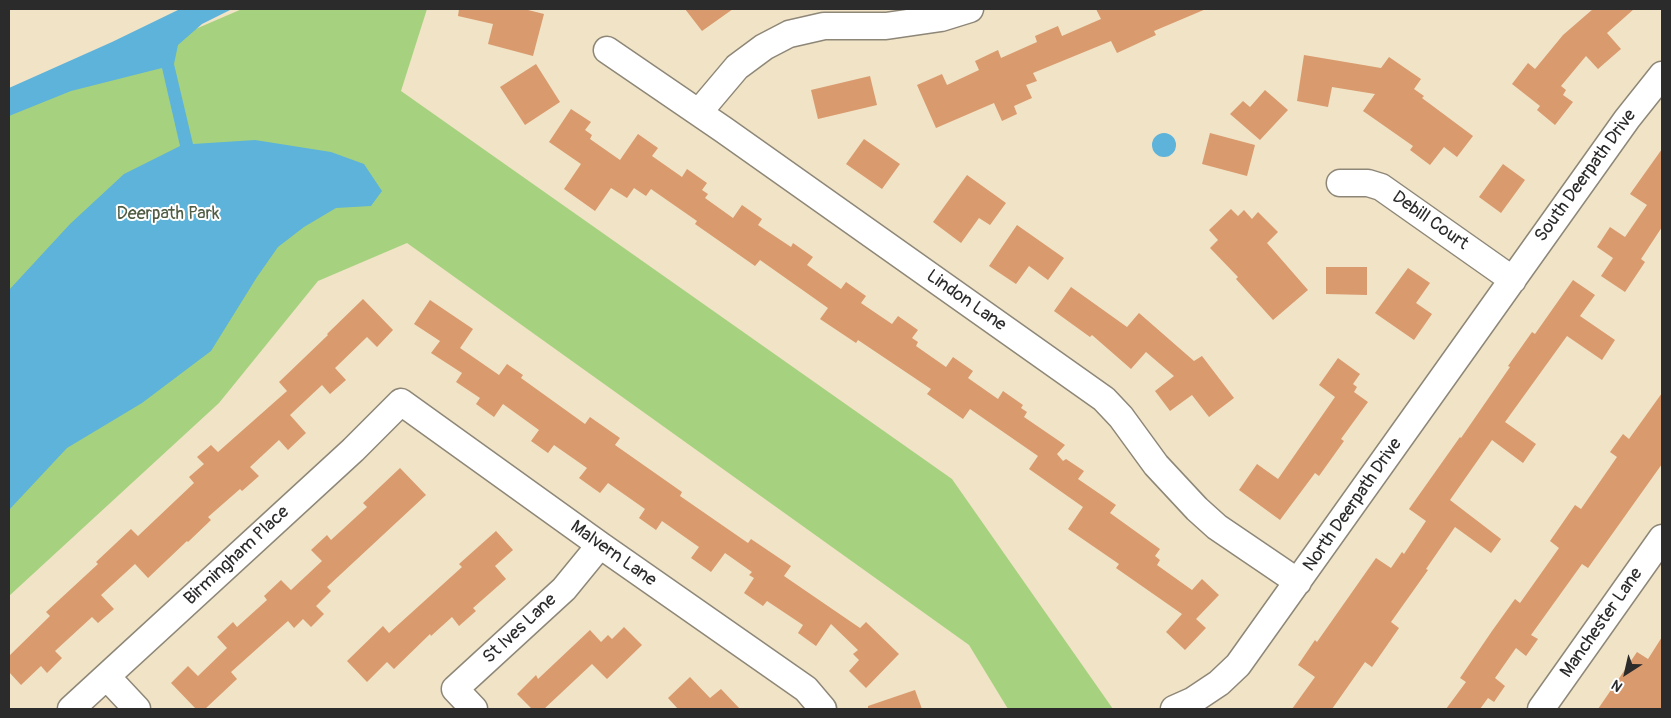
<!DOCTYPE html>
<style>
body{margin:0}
#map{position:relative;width:1671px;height:718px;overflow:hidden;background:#f0e3c6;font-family:Pangolin,sans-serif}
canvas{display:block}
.frame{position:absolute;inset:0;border:10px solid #2b2b2b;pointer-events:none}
.north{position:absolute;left:1601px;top:648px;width:50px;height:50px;-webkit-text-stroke:4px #fff;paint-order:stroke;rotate:215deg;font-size:14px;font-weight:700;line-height:20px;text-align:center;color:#2b2b2b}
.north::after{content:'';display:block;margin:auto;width:18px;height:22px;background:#2b2b2b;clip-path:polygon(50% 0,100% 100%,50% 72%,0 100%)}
</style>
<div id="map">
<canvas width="1671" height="718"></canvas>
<div class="frame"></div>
<div class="north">N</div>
</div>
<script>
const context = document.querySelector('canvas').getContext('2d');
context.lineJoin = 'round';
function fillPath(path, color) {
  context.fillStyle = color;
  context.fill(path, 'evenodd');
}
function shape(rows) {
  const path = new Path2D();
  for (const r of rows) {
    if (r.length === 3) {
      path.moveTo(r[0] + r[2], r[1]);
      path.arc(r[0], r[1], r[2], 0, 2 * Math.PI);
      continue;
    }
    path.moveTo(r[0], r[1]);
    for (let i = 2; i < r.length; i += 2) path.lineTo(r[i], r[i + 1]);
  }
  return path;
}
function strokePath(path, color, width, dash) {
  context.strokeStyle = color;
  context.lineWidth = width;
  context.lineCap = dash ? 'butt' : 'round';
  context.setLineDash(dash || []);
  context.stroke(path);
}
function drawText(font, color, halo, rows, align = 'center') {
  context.font = font + ' Pangolin,sans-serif';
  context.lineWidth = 4;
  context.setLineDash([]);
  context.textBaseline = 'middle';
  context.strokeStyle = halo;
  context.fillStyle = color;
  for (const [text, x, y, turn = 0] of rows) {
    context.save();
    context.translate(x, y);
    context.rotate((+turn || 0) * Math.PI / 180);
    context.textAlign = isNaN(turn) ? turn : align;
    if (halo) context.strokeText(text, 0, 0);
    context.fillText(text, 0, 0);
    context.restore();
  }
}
fillPath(shape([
 [242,9,427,9,401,91,952,479,1113,709,1008,709,969,645,407,243,318,281,219,403,9,596,9,109]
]), '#a6d27f');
fillPath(shape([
 [180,9,232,9,202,24,178,45,174,64,193,144,255,140,331,152,364,164,382,191,371,206,336,208,304,227,278,247,257,277,211,351,142,403,67,448,9,510,9,290,70,224,124,174,180,146,162,68,71,91,9,116,9,88,112,42],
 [1164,145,12]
]), '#5db3da');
fillPath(shape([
 [459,9,524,9,544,14,533,56,488,44,493,24,458,16],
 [685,9,733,9,702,31],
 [1096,9,1206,9,1154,31,1156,35,1117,53,1111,41,1033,73,1037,81,1026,85,1032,98,1014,106,1017,114,1002,121,994,103,936,128,917,85,942,74,947,85,979,70,975,61,998,50,1001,58,1037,42,1035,36,1058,26,1062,36,1101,19],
 [1593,9,1634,9,1607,33,1621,49,1598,69,1586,56,1561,86,1566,90,1563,95,1573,102,1555,125,1537,110,1540,106,1512,84,1528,63,1535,69,1563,35],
 [1304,55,1381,68,1389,57,1421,79,1414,89,1424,96,1422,98,1473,136,1457,157,1444,147,1430,165,1410,150,1413,146,1363,111,1375,94,1332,87,1328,107,1297,101],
 [536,64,560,102,525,125,500,87],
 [870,76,877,105,818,119,811,90],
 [1265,90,1288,110,1260,140,1230,114,1243,101,1250,107],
 [571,109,591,122,585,130,592,135,590,139,620,160,638,134,658,148,652,156,682,177,687,169,707,183,702,190,708,194,705,198,733,218,742,205,762,219,758,225,791,247,793,243,813,257,807,265,841,289,846,282,866,296,861,303,892,324,898,316,918,330,912,338,918,342,916,346,946,367,953,357,973,371,968,378,998,399,1003,391,1023,405,1021,408,1027,412,1024,417,1065,445,1057,454,1063,461,1066,459,1084,471,1078,479,1116,505,1110,513,1160,549,1155,556,1160,560,1157,565,1192,590,1202,579,1219,595,1196,619,1206,628,1185,650,1166,632,1182,614,1116,568,1119,564,1068,529,1083,507,1029,469,1038,456,970,409,963,419,927,394,931,389,858,340,856,343,820,319,828,308,760,260,755,266,695,224,697,221,651,189,646,196,634,188,627,198,611,188,595,211,564,189,581,164,549,142],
 [1210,133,1255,145,1247,176,1202,164],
 [864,139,900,164,882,189,846,164],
 [1662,149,1662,227,1641,259,1645,262,1625,292,1601,276,1613,258,1597,247,1610,227,1625,237,1647,205,1630,194],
 [1503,164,1525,180,1501,213,1479,197],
 [967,175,1006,203,990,225,979,218,961,243,933,222],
 [1231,209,1238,216,1244,210,1252,219,1258,212,1278,232,1267,243,1308,290,1273,320,1236,279,1238,277,1210,248,1218,240,1209,230],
 [1017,225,1064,258,1048,280,1029,266,1016,284,989,266],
 [1326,267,1367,267,1367,295,1326,294],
 [1408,268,1430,283,1416,303,1432,314,1414,340,1375,313],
 [1573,280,1595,295,1580,316,1615,340,1602,360,1567,336,1505,422,1536,444,1523,463,1492,440,1450,500,1501,539,1491,553,1455,527,1426,569,1428,570,1391,622,1399,628,1372,667,1365,662,1332,709,1292,709,1315,677,1298,665,1315,640,1317,642,1376,558,1391,568,1402,552,1404,554,1426,521,1409,509,1460,437,1461,438,1510,367,1508,366,1532,332,1535,334],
 [1071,287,1127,327,1139,313,1194,361,1202,356,1234,398,1209,417,1192,395,1170,411,1155,391,1174,376,1146,352,1131,369,1092,335,1090,337,1054,311],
 [363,299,393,330,377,347,367,337,335,368,346,380,330,394,322,385,290,415,306,433,288,450,279,440,250,467,259,476,242,491,240,489,208,517,211,520,188,542,187,541,148,578,135,564,101,595,114,609,98,623,92,617,55,651,62,658,47,673,41,666,21,685,9,672,9,656,50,616,46,612,98,564,96,562,131,529,138,536,194,483,189,477,204,464,197,457,211,445,218,452,287,391,279,382,328,335,327,334],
 [430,300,473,329,460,348,499,375,507,364,523,375,521,378,585,424,590,417,620,438,615,445,682,492,680,496,748,543,751,539,791,566,784,576,860,628,866,622,899,654,866,688,849,671,859,660,853,654,858,650,831,624,816,646,798,633,803,625,767,601,763,606,744,593,754,578,749,575,752,572,725,553,711,572,691,558,699,547,662,521,656,530,639,518,645,509,608,483,600,493,579,478,587,468,554,445,548,453,531,441,539,430,503,404,494,417,476,404,480,398,456,382,462,373,431,353,440,341,414,324],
 [1338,358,1360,374,1353,384,1357,387,1354,392,1368,402,1341,439,1344,441,1319,476,1315,473,1280,520,1239,490,1257,464,1278,479,1335,397,1319,385],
 [1662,393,1662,464,1588,568,1582,564,1531,635,1538,639,1526,656,1516,648,1495,678,1505,686,1494,702,1488,698,1480,709,1446,709,1466,682,1460,678,1492,631,1515,599,1520,603,1559,548,1550,541,1575,505,1581,509,1617,457,1610,452,1623,434,1629,439],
 [400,468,426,495,327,587,331,591,316,606,324,614,311,627,303,619,294,628,288,621,231,672,237,679,205,709,196,709,171,683,188,666,198,676,227,648,217,637,233,622,237,627,267,600,264,596,281,580,291,590,322,561,311,550,327,535,331,540,367,507,363,503],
 [496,531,513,550,495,566,506,579,473,608,476,611,459,626,452,617,431,636,430,634,394,669,387,662,367,682,347,661,383,626,389,633,462,567,459,564],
 [624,627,642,645,607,679,592,664,544,709,532,709,517,694,536,675,538,679,590,630,601,642,608,635,612,639],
 [1662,637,1662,709,1598,709,1637,652,1648,659],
 [690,677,710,698,721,689,740,709,678,709,668,698],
 [915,690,922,709,868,709,868,706]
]), '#d99a6e');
const minor = shape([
 [607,50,724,130,1104,399,1121,417,1156,465,1197,509,1217,527,1298,582],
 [699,112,737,67,764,47,789,34,824,26,886,26,941,18,970,9],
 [1340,183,1368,183,1381,187,1513,280],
 [107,677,137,709],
 [71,709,353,450,401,402,600,545,806,689,823,709],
 [474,709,455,689,564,589,600,545],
 [1174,709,1192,701,1219,683,1238,665,1627,119,1662,75],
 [1541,709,1662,538]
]);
strokePath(minor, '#8e8778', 29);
strokePath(minor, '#fff', 26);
drawText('18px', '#2b2b2b', '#fff', [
 ["South Deerpath Drive",1586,176,-54],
 ["Debill Court",1430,221,35],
 ["Lindon Lane",966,301,35],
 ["North Deerpath Drive",1353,505,-55],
 ["Malvern Lane",613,554,35],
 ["Birmingham Place",237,556,-43],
 ["Manchester Lane",1602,623,-55],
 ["St Ives Lane",520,629,-43]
]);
drawText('18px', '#505d44', '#fff', [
 ["Deerpath Park",168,214]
]);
</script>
